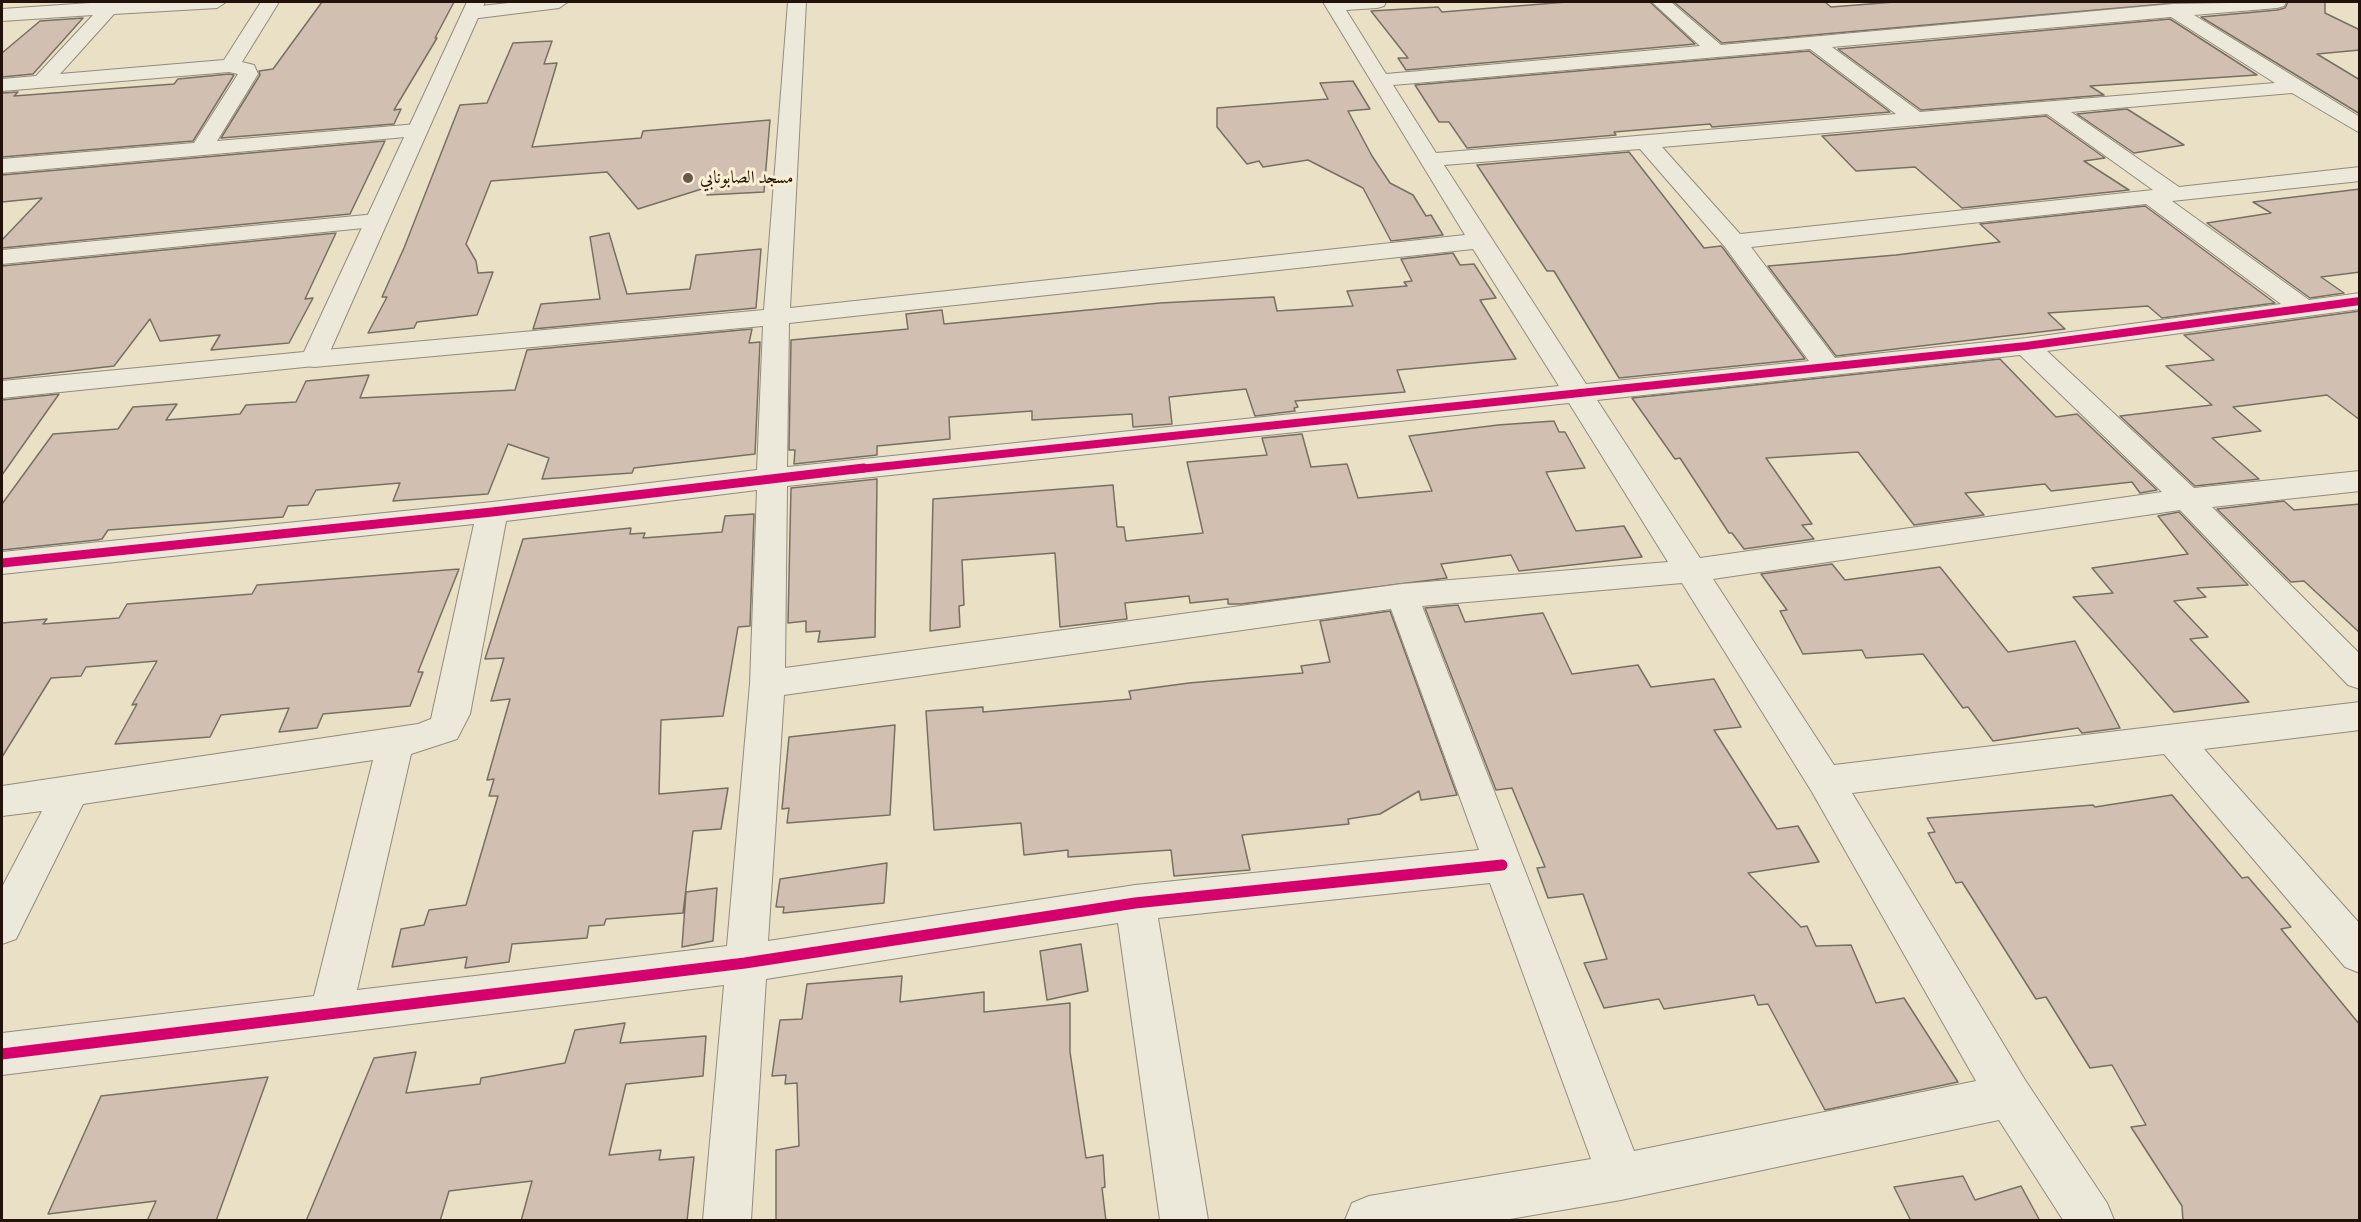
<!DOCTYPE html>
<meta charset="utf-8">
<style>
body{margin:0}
#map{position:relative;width:2361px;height:1222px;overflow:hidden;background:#e9e0c6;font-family:"EB Garamond",serif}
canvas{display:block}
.frame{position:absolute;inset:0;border:3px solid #221209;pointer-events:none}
</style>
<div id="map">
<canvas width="2361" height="1222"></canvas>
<div class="frame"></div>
</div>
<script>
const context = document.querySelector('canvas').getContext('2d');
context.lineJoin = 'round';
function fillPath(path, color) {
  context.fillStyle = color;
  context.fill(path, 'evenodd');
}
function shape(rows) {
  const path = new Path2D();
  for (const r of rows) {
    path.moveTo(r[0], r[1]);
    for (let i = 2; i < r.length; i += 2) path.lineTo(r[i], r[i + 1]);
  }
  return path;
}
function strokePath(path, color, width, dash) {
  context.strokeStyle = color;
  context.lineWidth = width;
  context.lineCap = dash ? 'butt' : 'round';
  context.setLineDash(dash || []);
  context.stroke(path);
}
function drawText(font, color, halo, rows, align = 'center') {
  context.font = font + ' "EB Garamond",Amiri,serif';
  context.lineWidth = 6;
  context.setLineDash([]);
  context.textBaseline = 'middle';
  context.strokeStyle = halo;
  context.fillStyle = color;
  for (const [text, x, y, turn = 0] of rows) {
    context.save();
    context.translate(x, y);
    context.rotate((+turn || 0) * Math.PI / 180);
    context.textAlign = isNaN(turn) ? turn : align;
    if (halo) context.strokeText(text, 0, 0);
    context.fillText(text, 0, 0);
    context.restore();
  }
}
const building = shape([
 [322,2,454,2,435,38,437,38,394,110,401,109,394,124,221,138,260,75,259,71,273,69,322,2],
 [1567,2,1650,2,1695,44,1406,70,1398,58,1408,58,1371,11,1438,7,1442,12,1567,2],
 [1674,2,1825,2,1831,7,1895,2,2187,2,1722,43,1674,2],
 [2288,2,2325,2,2325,13,2360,30,2360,50,2317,54,2360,80,2360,114,2201,17,2277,10,2285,8,2288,2],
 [83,18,33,74,2,77,2,53,40,21,83,18],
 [2170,19,2257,75,2090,86,2104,95,1921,110,1838,49,2170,19],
 [552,41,544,64,557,63,532,147,641,138,643,131,770,120,764,192,707,195,708,187,638,209,607,172,491,181,466,244,476,261,478,273,493,272,477,315,417,322,414,328,368,333,387,297,382,297,404,248,460,105,487,103,513,43,552,41],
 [1809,51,1890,112,1712,127,1710,124,1614,132,1616,135,1467,148,1449,122,1439,122,1415,85,1809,51],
 [229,74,234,75,193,141,2,157,2,93,18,92,14,96,174,84,178,79,229,74],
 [1353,81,1370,109,1348,111,1372,156,1390,183,1413,195,1426,216,1431,215,1443,235,1391,241,1363,188,1308,160,1263,167,1259,161,1247,164,1217,127,1217,108,1328,99,1320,83,1353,81],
 [2127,109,2184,145,2134,153,2077,114,2127,109],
 [2046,116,2105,158,2084,161,2129,190,1962,208,1915,167,1856,171,1822,136,2046,116],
 [385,141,350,214,2,248,2,240,42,198,2,202,2,175,385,141],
 [1629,152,1704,248,1721,246,1723,248,1805,359,1619,378,1554,271,1547,271,1477,165,1629,152],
 [2360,189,2360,272,2321,277,2344,293,2310,298,2207,223,2271,213,2253,202,2360,189],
 [2145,206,2275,303,2162,318,2148,306,2048,313,2065,329,1836,356,1768,266,1896,255,2000,242,1980,224,2145,206],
 [336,233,305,299,313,298,289,343,211,350,220,335,160,341,150,319,114,366,2,379,2,266,336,233],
 [609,233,627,294,690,289,696,255,761,249,756,308,533,329,541,304,600,299,590,237,609,233],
 [1453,253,1460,265,1474,264,1496,298,1480,300,1516,359,1397,370,1405,392,1295,401,1298,407,1294,408,1295,411,1255,416,1246,389,1169,397,1172,424,1133,427,1132,414,1032,420,1032,411,949,417,950,439,877,446,877,455,794,464,795,450,789,450,791,340,908,329,906,314,942,310,944,324,1160,303,1274,297,1277,311,1353,306,1347,291,1407,286,1404,282,1412,281,1401,259,1453,253],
 [2360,311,2360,420,2327,395,2233,407,2261,431,2212,438,2259,479,2195,486,2120,416,2212,405,2166,366,2214,360,2184,335,2360,311],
 [752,329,749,343,760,342,755,454,634,468,632,473,542,479,549,458,508,444,488,494,393,501,400,483,316,490,308,505,288,506,283,517,108,530,102,539,97,540,2,550,2,504,53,434,118,429,133,407,177,404,166,420,240,414,246,405,296,402,306,381,369,375,360,398,515,390,527,350,752,329],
 [2000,359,2056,417,2077,414,2157,490,2140,493,2132,482,2051,491,2045,484,1965,493,1984,515,1914,525,1858,452,1766,458,1812,524,1802,525,1814,539,1744,549,1732,533,1729,533,1680,458,1675,459,1632,398,2000,359],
 [59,394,2,475,2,400,59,394],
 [1554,421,1559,432,1565,432,1585,468,1546,472,1576,531,1624,526,1642,557,1519,571,1511,555,1441,564,1447,578,1241,604,1228,604,1228,599,1190,603,1189,596,1125,603,1127,619,1060,627,1055,553,962,560,964,605,959,606,960,627,930,631,933,499,1113,485,1117,527,1124,527,1126,541,1203,533,1187,462,1267,455,1262,438,1302,434,1311,467,1347,464,1358,498,1432,491,1409,436,1498,425,1554,421],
 [877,479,875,637,818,642,820,631,806,632,806,621,788,623,791,488,877,479],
 [2284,501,2294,510,2360,504,2360,633,2304,581,2291,582,2217,509,2284,501],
 [2179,512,2248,585,2197,588,2206,597,2174,601,2208,637,2190,639,2249,702,2174,712,2073,597,2113,593,2092,568,2188,554,2158,516,2179,512],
 [754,514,750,626,738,627,723,716,661,720,659,794,728,788,721,829,693,831,683,913,606,919,604,925,589,926,587,938,512,944,509,962,465,968,467,957,392,967,401,929,424,925,429,910,466,905,498,796,489,796,494,779,487,780,510,699,491,701,504,658,485,659,523,539,631,528,630,534,645,533,643,538,722,532,725,516,754,514],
 [1832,564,1845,580,1940,567,2008,652,2075,641,2120,728,2082,733,2078,728,1993,741,1968,707,1963,708,1923,654,1866,658,1862,650,1803,654,1780,611,1787,610,1761,574,1832,564],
 [459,569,418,672,423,672,410,706,323,714,317,728,279,732,289,708,221,715,210,737,115,744,137,704,132,705,157,661,86,667,81,676,51,678,2,757,2,623,47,619,43,624,119,618,127,604,252,594,257,585,459,569],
 [1458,605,1465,622,1543,613,1572,674,1638,665,1651,687,1714,679,1741,727,1714,730,1777,829,1798,826,1819,862,1748,873,1801,927,1807,926,1816,946,1851,945,1876,1003,1904,998,1958,1082,1825,1110,1768,1004,1758,1005,1754,995,1664,1009,1659,999,1604,1008,1584,963,1607,959,1583,894,1548,898,1537,868,1545,867,1512,788,1496,790,1425,608,1458,605],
 [1390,611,1457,795,1421,800,1419,791,1380,814,1348,819,1349,824,1242,835,1250,870,1174,876,1171,850,1068,857,1068,850,1024,855,1021,823,934,830,926,711,983,707,983,712,1131,699,1129,691,1189,683,1303,673,1301,666,1330,662,1320,621,1390,611],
 [895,725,890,815,787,823,789,808,782,809,789,737,895,725],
 [2172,795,2242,878,2248,877,2291,927,2281,929,2360,1025,2360,1221,2183,1221,2182,1206,2131,1127,2146,1125,2112,1065,2090,1068,2046,997,2036,999,1962,882,1956,883,1928,833,1935,832,1927,818,2093,805,2095,807,2172,795],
 [887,863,884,903,783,913,784,907,776,907,780,879,887,863],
 [717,888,713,941,682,947,686,892,717,888],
 [1081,944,1088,991,1047,1000,1040,951,1081,944],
 [902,976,900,1002,984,992,984,1012,1070,1003,1070,1052,1086,1158,1103,1155,1105,1187,1102,1188,1106,1221,776,1221,776,1150,799,1146,797,1083,785,1084,786,1075,772,1076,780,1020,802,1019,807,984,902,976],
 [625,1023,620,1043,706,1036,703,1076,626,1084,609,1155,661,1150,659,1160,694,1157,687,1221,521,1221,532,1181,449,1191,440,1221,306,1221,374,1058,416,1052,406,1093,480,1084,481,1078,565,1063,575,1030,625,1023],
 [268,1077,216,1221,147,1221,156,1201,48,1214,101,1096,268,1077],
 [1963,1176,1975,1200,2021,1186,2040,1221,1911,1221,1894,1187,1963,1176]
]);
fillPath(building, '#d1c0b2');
strokePath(building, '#777062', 1.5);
const minor = shape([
 [105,2,226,2,217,8,114,14,60,74,224,60,261,2,279,2,242,62,254,65,258,74,217,141,417,124,425,125,428,130,425,135,417,136,2,173,2,159,194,143,238,74,229,72,2,91,2,79,36,76,93,15,2,21,2,9,105,2],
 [518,2,568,2,559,8,471,19,462,13,471,7,518,2],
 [788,2,806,2,790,308,1465,235,1323,2,1386,2,1384,6,1377,8,1346,10,1386,74,1700,46,1652,2,1671,2,1721,45,2173,4,2286,2,2284,6,2277,8,2194,15,2360,117,2360,133,2292,93,2071,112,2179,187,2360,167,2360,181,2172,201,2309,300,2360,293,2360,309,2047,351,2194,488,2360,471,2360,491,2212,507,2360,654,2360,689,2348,685,2180,510,1713,579,1834,765,2360,702,2360,730,2204,749,2360,924,2360,973,2345,967,2164,754,1852,793,2025,1080,2107,1203,2114,1220,2063,1220,1999,1120,1621,1200,1504,1220,1345,1220,1352,1203,1369,1196,1591,1159,1490,883,1158,918,1208,1220,1160,1220,1118,923,766,979,751,1220,703,1220,724,985,2,1075,2,1033,314,996,373,760,83,804,16,939,2,944,2,887,42,811,2,816,2,786,418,724,431,719,474,524,2,574,2,552,492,502,757,470,763,326,314,367,304,365,300,359,304,353,314,351,764,310,788,2],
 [2171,17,2275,83,1920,112,1832,47,2171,17],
 [1810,49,1896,114,1436,153,1393,85,1810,49],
 [2047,114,2153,190,1740,234,1662,147,2047,114],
 [1640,149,1725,247,1809,361,1586,384,1444,165,1640,149],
 [2146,204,2281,304,2026,338,1835,358,1751,247,2146,204],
 [1473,249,1559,386,787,467,789,323,1473,249],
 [2020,355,2162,492,1700,558,1597,400,2020,355],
 [1569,403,1668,562,1402,584,785,668,787,486,1569,403],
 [757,490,750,684,727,946,357,990,411,754,457,739,470,714,506,521,757,490],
 [1682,583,1812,792,1976,1081,1634,1151,1422,606,1682,583],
 [1391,609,1479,850,1135,885,768,941,784,695,1391,609],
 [376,214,384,216,388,221,384,226,2,264,2,250,376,214]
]);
const tertiary = shape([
 [467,2,485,2,324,365,2,398,2,381,304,352,467,2]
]);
strokePath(minor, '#938b7c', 2);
strokePath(tertiary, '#938b7c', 2);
fillPath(minor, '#ece8da');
fillPath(tertiary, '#ece8da');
strokePath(shape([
 [850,470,2026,346,2360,301]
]), '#d6006c', 8);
strokePath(shape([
 [2,563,492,512,864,468]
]), '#d6006c', 9);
strokePath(shape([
 [2,1054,745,963,1135,903,1502,865]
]), '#d6006c', 11);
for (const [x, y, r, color] of [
 [688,178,6,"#685a4b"]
]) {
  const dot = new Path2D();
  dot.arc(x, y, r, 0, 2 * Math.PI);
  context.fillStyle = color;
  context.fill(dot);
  strokePath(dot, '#faefd1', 2);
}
drawText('18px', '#221209', '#faefd1', [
 ["مسجد الصابونابي",700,178]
], 'left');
</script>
